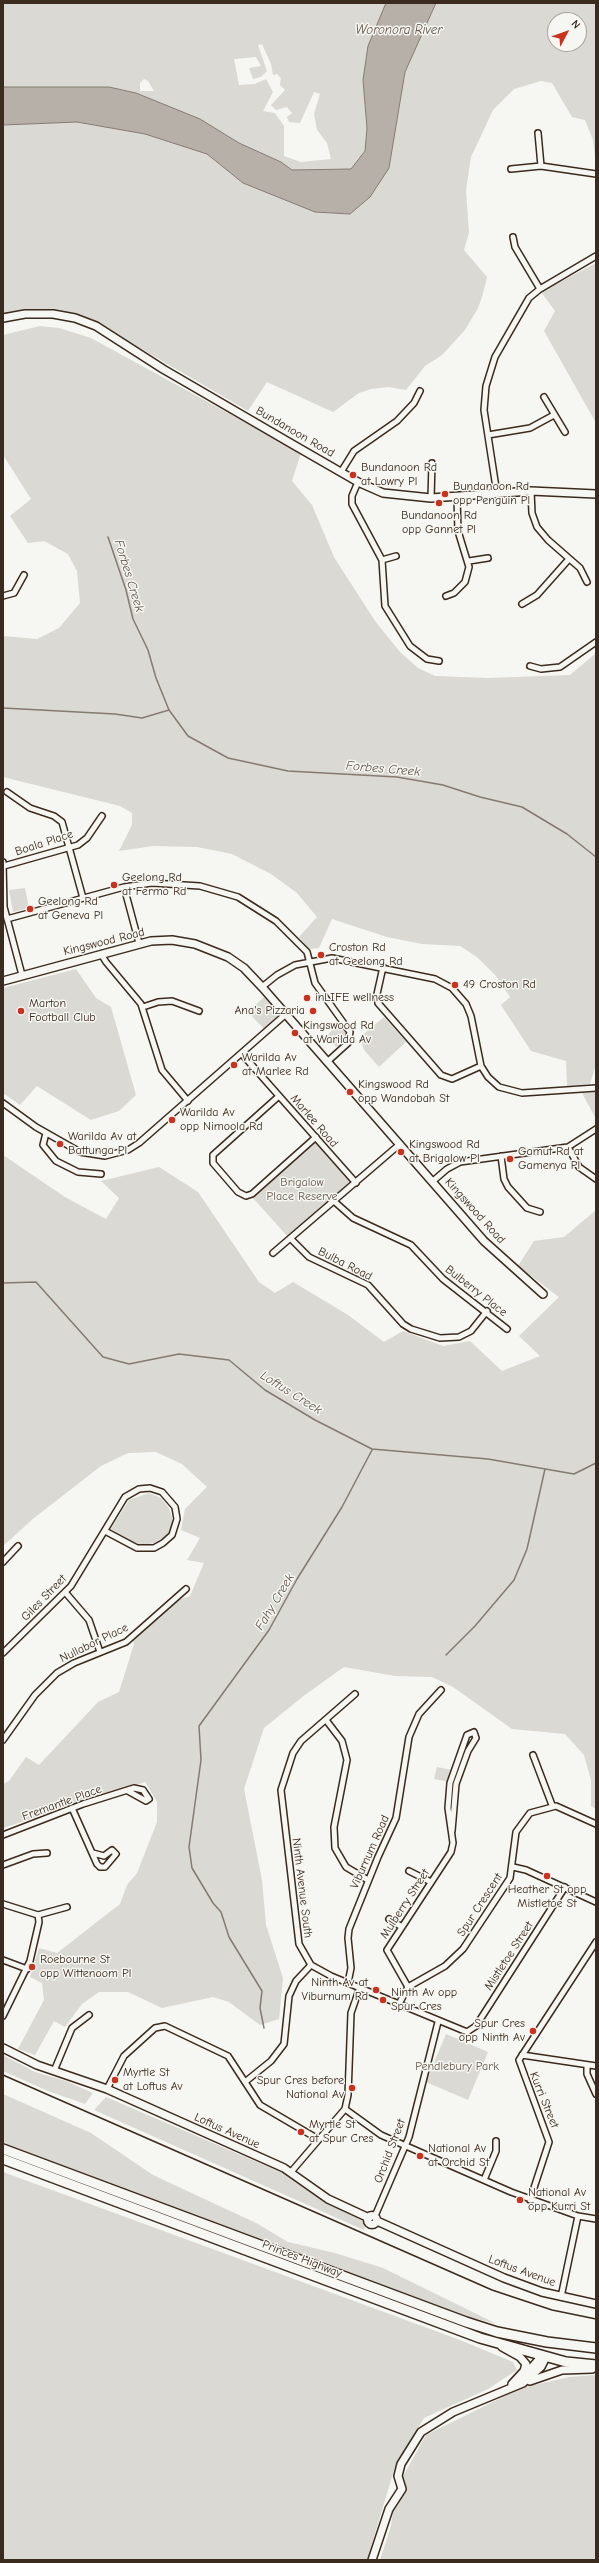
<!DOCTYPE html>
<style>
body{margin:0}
#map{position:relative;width:599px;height:2563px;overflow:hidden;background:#f6f6f2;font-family:"Comic Neue",sans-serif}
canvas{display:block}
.frame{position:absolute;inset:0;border:4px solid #3b2a1e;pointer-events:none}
.north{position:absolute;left:547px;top:12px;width:40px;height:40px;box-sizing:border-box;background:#f6f6f2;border:1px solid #aba49d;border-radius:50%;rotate:49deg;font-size:11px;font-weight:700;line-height:16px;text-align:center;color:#3b2a1e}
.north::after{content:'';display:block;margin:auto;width:14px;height:18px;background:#c8321e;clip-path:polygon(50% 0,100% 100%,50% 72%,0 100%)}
</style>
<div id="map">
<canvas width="599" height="2563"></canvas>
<div class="frame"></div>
<div class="north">N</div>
</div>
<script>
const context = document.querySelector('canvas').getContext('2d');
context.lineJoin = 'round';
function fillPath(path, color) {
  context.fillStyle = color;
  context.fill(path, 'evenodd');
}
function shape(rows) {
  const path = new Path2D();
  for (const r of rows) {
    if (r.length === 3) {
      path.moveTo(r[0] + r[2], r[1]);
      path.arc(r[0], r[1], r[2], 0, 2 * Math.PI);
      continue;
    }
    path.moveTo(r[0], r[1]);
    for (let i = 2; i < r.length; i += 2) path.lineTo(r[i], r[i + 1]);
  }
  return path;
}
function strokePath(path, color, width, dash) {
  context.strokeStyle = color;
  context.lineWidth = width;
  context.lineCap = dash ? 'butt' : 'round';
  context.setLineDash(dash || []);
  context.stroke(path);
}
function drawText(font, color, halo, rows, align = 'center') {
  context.font = font + ' "Comic Neue",sans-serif';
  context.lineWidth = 3;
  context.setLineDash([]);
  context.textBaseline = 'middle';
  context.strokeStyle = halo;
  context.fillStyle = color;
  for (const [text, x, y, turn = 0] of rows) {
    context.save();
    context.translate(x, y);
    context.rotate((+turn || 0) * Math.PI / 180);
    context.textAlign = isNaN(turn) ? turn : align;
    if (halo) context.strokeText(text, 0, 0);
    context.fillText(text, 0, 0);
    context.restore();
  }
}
fillPath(shape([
 [3,3,386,3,363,80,367,128,365,151,351,169,292,170,281,162,239,143,200,119,136,93,109,87,3,87],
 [262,44,271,64,273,75,277,74,281,78,280,85,285,90,271,105,276,110,287,107,292,113,287,117,289,122,300,123,314,92,320,94,314,114,317,130,327,143,331,159,301,162,284,156,284,126,275,113,263,111,273,92,266,79,255,84,239,85,234,59,256,57,261,66,249,68,253,79,261,77,267,71,258,45],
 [144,79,148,81,154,91,140,91,140,83],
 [436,3,596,3,596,166,593,140,585,120,572,117,552,83,541,81,514,89,493,110,471,157,466,190,469,233,464,250,487,277,482,297,478,308,465,330,442,355,425,366,406,390,389,387,371,389,359,393,333,412,267,382,248,411,90,319,53,311,15,311,3,314,3,125,77,122,145,134,207,154,243,183,315,212,350,214,389,168,405,72],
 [555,20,579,20,579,44,555,44],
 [596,263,596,423,544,331,555,311,541,292],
 [40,326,59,328,91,338,301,453,292,481,312,505,334,557,375,621,400,652,418,668,435,676,489,678,570,675,596,653,596,1064,590,1084,567,1086,566,1061,531,1051,501,1005,510,997,496,976,477,957,460,946,422,944,387,937,332,919,319,948,309,949,299,937,317,917,297,893,271,874,232,854,197,847,153,846,119,851,132,825,132,813,120,806,3,777,3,636,37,639,59,628,80,603,77,571,68,554,44,541,28,543,10,516,31,499,3,455,3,335],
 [25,888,29,908,13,912,9,890],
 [76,969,96,998,111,1007,136,1095,119,1111,91,1120,37,1086,20,1105,3,1093,3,988],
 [264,997,280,1014,264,1029,248,1012],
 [384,1017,406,1042,379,1067,364,1050,360,1037],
 [341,1022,347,1035,339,1047,335,1046,326,1036],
 [596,1092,596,1119,582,1093],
 [316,1142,352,1181,288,1237,253,1198],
 [3,1155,65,1197,106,1219,119,1198,101,1181,159,1167,198,1192,259,1282,275,1293,293,1282,348,1315,384,1342,403,1331,443,1346,470,1341,502,1371,540,1356,519,1336,559,1297,518,1266,534,1241,564,1237,596,1210,596,1809,591,1806,591,1780,584,1755,565,1734,512,1729,453,1687,432,1677,395,1676,344,1667,306,1694,264,1728,244,1789,262,1880,266,1925,283,1978,279,2019,260,2025,229,2002,213,1997,162,2008,128,1992,99,1992,82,2004,65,2027,54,2021,35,2055,18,2049,44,2000,42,1983,30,1977,39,1948,57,1953,120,1904,127,1885,137,1873,157,1822,157,1802,145,1782,3,1828,3,1784,9,1781,26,1757,39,1765,98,1702,119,1692,134,1644,133,1641,178,1600,190,1596,204,1563,187,1560,200,1538,181,1530,185,1509,207,1487,182,1464,156,1452,128,1453,101,1466,34,1518,3,1546],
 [149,1493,161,1498,169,1508,172,1518,172,1525,169,1534,154,1543,141,1546,111,1529,129,1500],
 [437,1767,452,1770,449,1782,434,1779],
 [446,2034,488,2052,468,2100,426,2082],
 [3,2055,35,2072,66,2081,93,2093,85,2104,48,2091,3,2071],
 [3,2094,91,2133,153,2175,256,2223,288,2242,335,2253,383,2268,497,2324,445,2311,3,2143],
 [106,2097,285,2174,325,2202,365,2222,364,2230,94,2110],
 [3,2172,460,2340,513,2362,517,2370,488,2389,424,2418,395,2467,367,2560,3,2560],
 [596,2375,596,2560,380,2560,391,2526,396,2489,426,2435,521,2388,569,2377]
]), '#dad9d3');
const water = shape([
 [386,3,436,3,405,72,389,168,370,197,350,214,315,212,243,183,207,154,145,134,77,122,3,125,3,87,109,87,136,93,200,119,239,143,281,162,292,170,351,169,365,151,367,128,363,80,368,46,386,3]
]);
fillPath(water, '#b6b0a9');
strokePath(water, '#857a71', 1);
strokePath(shape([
 [108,537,126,590,133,619,148,650,156,678,169,710,188,736,228,758,288,771,397,777,443,785,480,797,522,807,567,834,596,857],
 [3,708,115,714,142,718,169,710],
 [3,1283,36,1282,103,1357,129,1364,179,1354,229,1360,265,1390,315,1420,372,1449,488,1459,574,1474,596,1463],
 [446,1655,475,1626,514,1580,527,1549,545,1469],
 [264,2028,260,2008,262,1991,229,1937,221,1912,213,1903,192,1868,189,1847,201,1760,199,1726,269,1630,297,1579,342,1507,372,1450]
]), '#857a71', 1.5);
const street = shape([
 [538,133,541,166],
 [511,169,541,166,596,174],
 [513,237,515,247,540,289],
 [544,397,565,432],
 [488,435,530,428,554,415],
 [341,472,354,451,397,421,414,403,420,391],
 [358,482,352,496,352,504,382,560,385,606,410,646,427,659,439,661],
 [531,491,532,513,537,527,548,540,580,568,587,582],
 [497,494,484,410,486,386,495,357,529,298,540,289,596,256],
 [431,498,432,463],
 [382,560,396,556],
 [469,561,488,558],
 [3,596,14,593,24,575],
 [446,596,454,593,465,582,469,567,458,531,457,498],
 [522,604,537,595,569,559],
 [530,666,541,669,560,667,596,642],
 [7,792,30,808,54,816,62,822,83,898],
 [3,862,4,907,22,975],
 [4,866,78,845,87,838,102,816],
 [124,887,139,943],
 [7,919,124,887,152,883,200,886,238,897,276,921,307,952,315,983,350,1032,348,1043,327,1062],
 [101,954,106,962,141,1004,162,1070,188,1101],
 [383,967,377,994,378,1003,441,1075,452,1079,481,1066],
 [262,987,277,975,295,965,332,958,435,979,452,988,466,1004,471,1016,481,1066,488,1077,499,1087,522,1093,596,1088],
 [143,1007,158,1002,172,1001,199,1011],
 [242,1054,356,1183],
 [279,1096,213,1155,213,1163,238,1192,246,1196,252,1194,316,1137],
 [3,1103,36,1127,80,1152,105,1156,128,1150,139,1143,286,1014],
 [46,1133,43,1145,56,1161,78,1172,101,1174],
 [568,1147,579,1167,596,1179],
 [501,1156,504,1179,508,1187,527,1208,540,1212],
 [433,1181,447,1169,460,1162,568,1147,596,1129],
 [335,1202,353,1218,411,1245,443,1279,507,1329],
 [292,1240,309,1257,368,1285,403,1324,411,1329,440,1338,459,1337,471,1331,487,1311],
 [273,1253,400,1144],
 [3,1562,18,1546],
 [65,1592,89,1620,100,1652],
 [3,1653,71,1586,125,1497,139,1489,150,1488,162,1492,175,1507,177,1519,172,1535,163,1543,154,1548,137,1548,105,1531],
 [355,1694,301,1741,293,1753,281,1790,299,1944,311,1965,331,1976,467,2032,476,2026,565,1887],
 [326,1720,342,1741,347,1760,334,1827,335,1848,346,1867,368,1880],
 [3,1740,35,1695,57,1673,74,1663,126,1642,186,1589],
 [533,1755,552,1805],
 [72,1808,97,1864,100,1867,105,1867,116,1854,112,1850,104,1856,93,1853],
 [3,1835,83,1804,134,1788,143,1790,149,1799,146,1801,128,1791],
 [3,1865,33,1854,47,1853],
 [513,1867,526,1870,596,1902],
 [409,1871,431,1882],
 [3,1904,38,1915],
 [38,1915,67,1907],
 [389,1919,402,1927],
 [3,1960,27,1969],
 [348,1983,351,1968,348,1938,349,1929,378,1857,396,1818,409,1737,419,1714,441,1690],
 [408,1987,387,1950,451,1852,453,1843,448,1808,450,1783,467,1735,474,1732,476,1738,468,1751,456,1784,452,1831],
 [399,2004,408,1987,445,1966,463,1949,510,1878,516,1832,530,1813,556,1806,596,1824],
 [3,2016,30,1961,39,1922,38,1915],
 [522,2055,596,2066],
 [587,2065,587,2074,596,2094],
 [54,2071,72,2028,89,2015],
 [245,2082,271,2061,284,2044,289,1996,296,1981,311,1965],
 [107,2089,124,2056,155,2028,165,2026,228,2056,260,2105,318,2139],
 [345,2109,381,2135,511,2192,578,2216,596,2219],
 [291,2172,345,2109,348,2095,351,2013,360,1987],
 [484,2180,496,2151,496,2141],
 [530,2200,549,2142,519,2060,596,1942],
 [375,2216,409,2137,438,2022],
 [561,2297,578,2216]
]);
const secondary = shape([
 [3,318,25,314,53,314,75,318,96,326,163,369,292,444,358,482,383,493,431,498,531,491,596,494],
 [3,981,151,941,172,940,195,944,228,957,244,968,262,987,484,1241,543,1294],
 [3,2048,37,2065,107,2089,284,2168,328,2199,369,2218],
 [372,2220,4.5],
 [377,2221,504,2278,542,2292,596,2304],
 [502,2347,520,2357,526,2364,524,2371,512,2384],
 [522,2378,542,2356],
 [530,2381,562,2370,592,2369],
 [372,2560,389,2509,402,2489,398,2476,401,2464,421,2432,453,2412,523,2383,541,2367,546,2357]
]);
const highway = shape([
 [3,2149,466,2322,497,2332,547,2342,596,2348],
 [3,2159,480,2338,566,2362,596,2365]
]);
strokePath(street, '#3b2a1e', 8);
strokePath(secondary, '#3b2a1e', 10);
strokePath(highway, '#3b2a1e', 12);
strokePath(street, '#f6f6f2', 5);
strokePath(secondary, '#f6f6f2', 7);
strokePath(highway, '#f6f6f2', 9);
strokePath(shape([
 [3,2075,492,2290,552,2310,596,2319]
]), '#3b2a1e', 1.5);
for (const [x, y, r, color] of [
 [353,475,4,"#c8321e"],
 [445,494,4,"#c8321e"],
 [439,503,4,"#c8321e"],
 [114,885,4,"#c8321e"],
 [30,909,4,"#c8321e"],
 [321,955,4,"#c8321e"],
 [455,985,4,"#c8321e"],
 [307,998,4,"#c8321e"],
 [21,1011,4,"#c8321e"],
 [313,1011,4,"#c8321e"],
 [295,1033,4,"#c8321e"],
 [234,1065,4,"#c8321e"],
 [350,1092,4,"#c8321e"],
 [172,1120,4,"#c8321e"],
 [60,1144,4,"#c8321e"],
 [401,1152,4,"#c8321e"],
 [510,1159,4,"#c8321e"],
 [547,1876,4,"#c8321e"],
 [32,1967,4,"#c8321e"],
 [376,1990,4,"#c8321e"],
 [383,2000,4,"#c8321e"],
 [533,2031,4,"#c8321e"],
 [115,2080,4,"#c8321e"],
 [352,2088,4,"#c8321e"],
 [301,2132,4,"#c8321e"],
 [420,2156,4,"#c8321e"],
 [520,2200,4,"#c8321e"]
]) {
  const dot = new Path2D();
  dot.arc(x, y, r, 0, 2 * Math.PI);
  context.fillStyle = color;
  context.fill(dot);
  strokePath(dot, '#f6f6f2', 1.5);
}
drawText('12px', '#3b2a1e', '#f6f6f2', [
 ["Bundanoon Road",295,432,30],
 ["Boala Place",44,843,-18],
 ["Kingswood Road",104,942,-14],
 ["Marlee Road",314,1121,49],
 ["Kingswood Road",475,1211,48],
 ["Bulba Road",345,1264,27],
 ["Bulberry Place",476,1291,38],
 ["Giles Street",44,1598,-46],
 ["Nullabor Place",94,1643,-26],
 ["Fremantle Place",62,1803,-20],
 ["Viburnum Road",370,1852,-66],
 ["Ninth Avenue South",302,1888,83],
 ["Mulberry Street",405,1904,-57],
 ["Spur Crescent",480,1905,-57],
 ["Mistletoe Street",509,1956,-57],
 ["Kurri Street",544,2100,68],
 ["Loftus Avenue",227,2131,24],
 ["Orchid Street",390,2151,-69],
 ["Princes Highway",302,2259,21],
 ["Loftus Avenue",522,2271,20]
]);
drawText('12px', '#3b2a1e', '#f6f6f2', [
 ["Bundanoon Rd",361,468],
 ["at Lowry Pl",361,482],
 ["Bundanoon Rd",453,487],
 ["opp Penguin Pl",453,501],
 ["Bundanoon Rd",439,516,"center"],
 ["opp Gannet Pl",439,530,"center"],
 ["Geelong Rd",122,878],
 ["at Fermo Rd",122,892],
 ["Geelong Rd",38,902],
 ["at Geneva Pl",38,916],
 ["Croston Rd",329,948],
 ["at Geelong Rd",329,962],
 ["49 Croston Rd",463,985],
 ["inLIFE wellness",315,998],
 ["Marton",29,1004],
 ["Football Club",29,1018],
 ["Ana's Pizzaria",305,1011,"right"],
 ["Kingswood Rd",303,1026],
 ["at Warilda Av",303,1040],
 ["Warilda Av",242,1058],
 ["at Marlee Rd",242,1072],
 ["Kingswood Rd",358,1085],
 ["opp Wandobah St",358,1099],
 ["Warilda Av",180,1113],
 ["opp Nimoola Rd",180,1127],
 ["Warilda Av at",68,1137],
 ["Battunga Pl",68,1151],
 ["Kingswood Rd",409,1145],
 ["at Brigalow Pl",409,1159],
 ["Gamut Rd at",518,1152],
 ["Gamenya Pl",518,1166],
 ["Heather St opp",547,1890,"center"],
 ["Mistletoe St",547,1904,"center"],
 ["Roebourne St",40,1960],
 ["opp Wittenoom Pl",40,1974],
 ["Ninth Av at",368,1983,"right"],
 ["Viburnum Rd",368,1997,"right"],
 ["Ninth Av opp",391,1993],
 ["Spur Cres",391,2007],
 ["Spur Cres",525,2024,"right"],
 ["opp Ninth Av",525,2038,"right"],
 ["Myrtle St",123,2073],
 ["at Loftus Av",123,2087],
 ["Spur Cres before",344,2081,"right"],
 ["National Av",344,2095,"right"],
 ["Myrtle St",309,2125],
 ["at Spur Cres",309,2139],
 ["National Av",428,2149],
 ["at Orchid St",428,2163],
 ["National Av",528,2193],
 ["opp Kurri St",528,2207]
], 'left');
drawText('12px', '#63564b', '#f6f6f2', [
 ["Brigalow",302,1183],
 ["Place Reserve",302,1197],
 ["Pendlebury Park",457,2067]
]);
drawText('italic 13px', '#605248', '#f6f6f2', [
 ["Woronora River",399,30],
 ["Forbes Creek",129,576,73],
 ["Forbes Creek",383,769,5],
 ["Loftus Creek",291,1393,32],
 ["Fahy Creek",275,1602,-59]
]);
</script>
